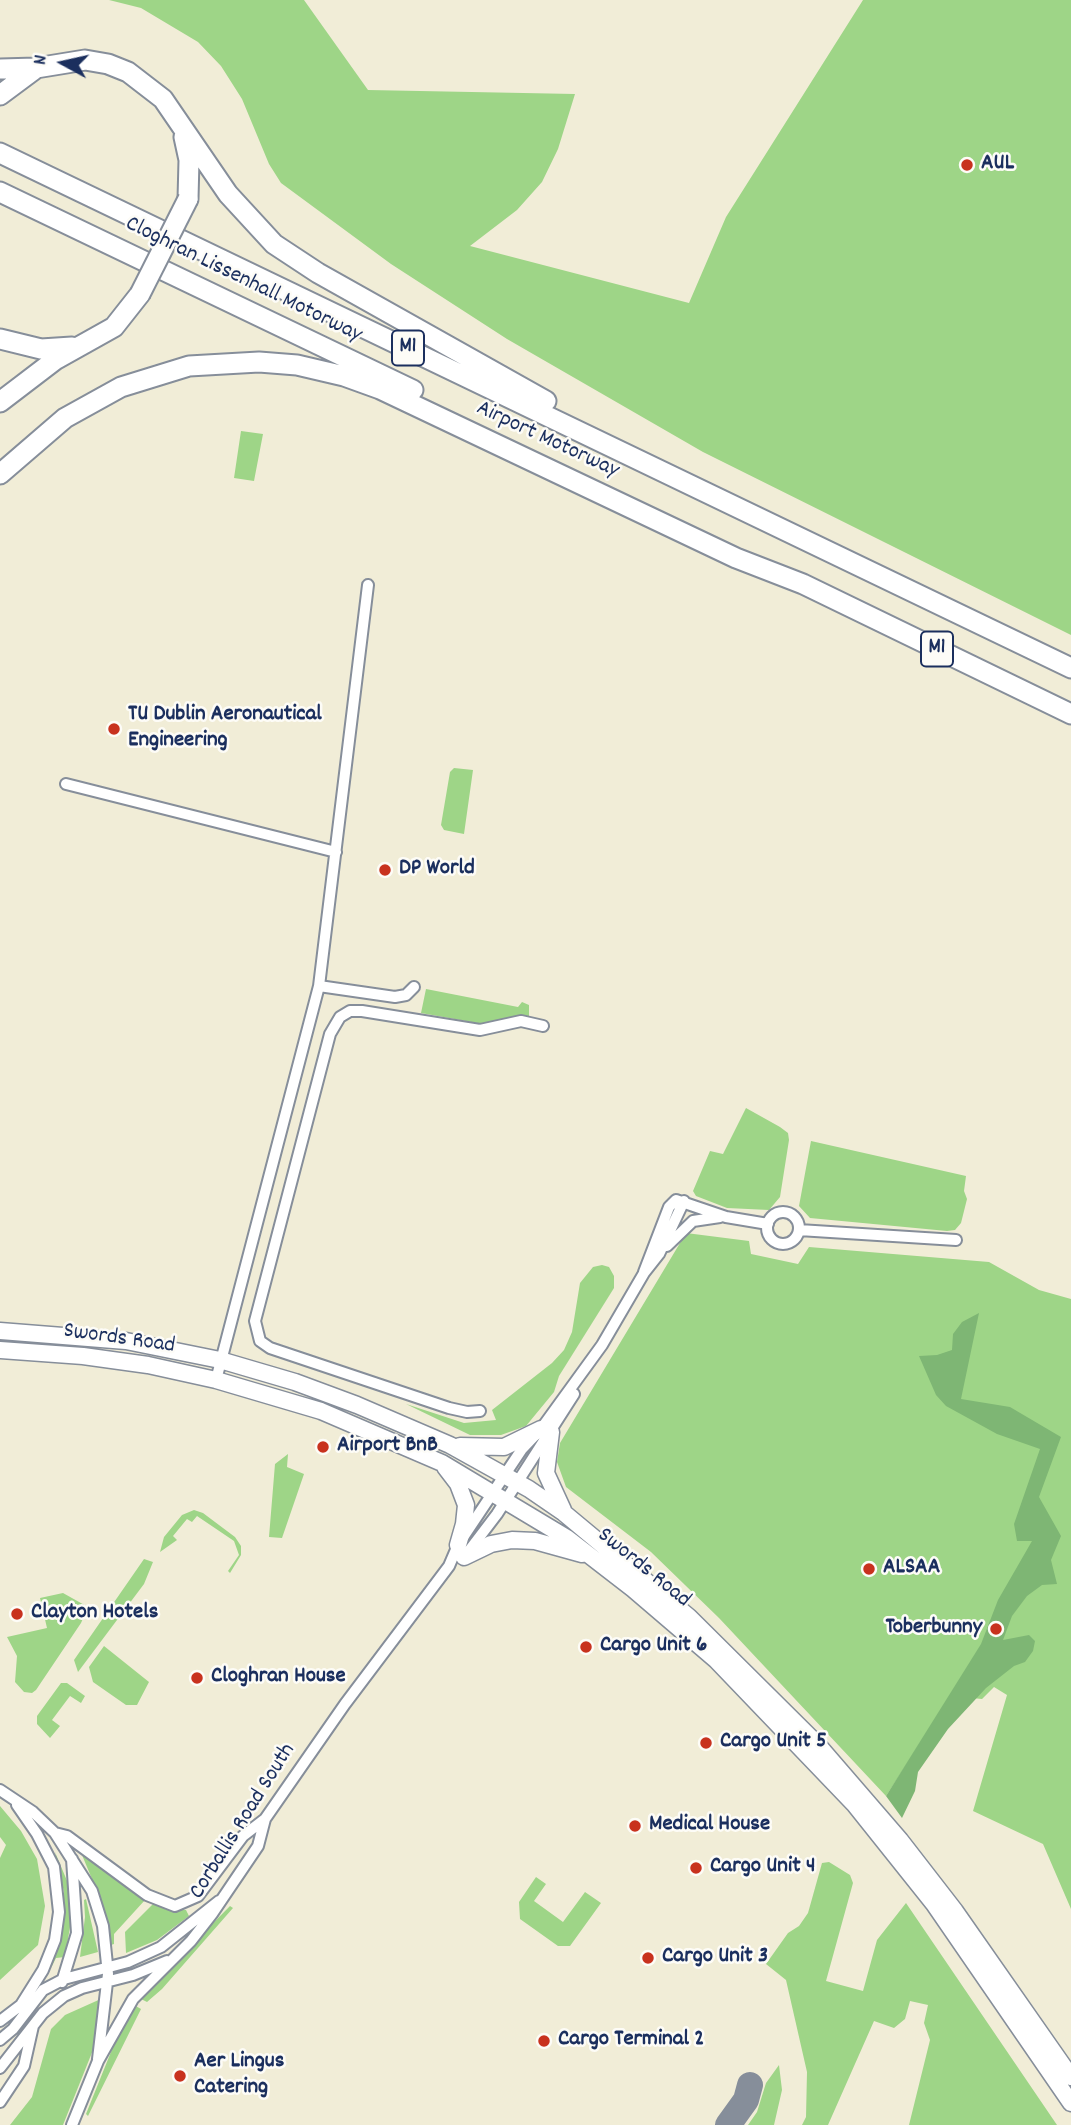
<!DOCTYPE html>
<style>
body{margin:0}
#map{position:relative;width:1071px;height:2125px;overflow:hidden;background:#f1edd7;font-family:Dekko,sans-serif}
canvas{display:block}
.north{position:absolute;left:28px;top:28px;width:70px;height:70px;-webkit-text-stroke:5px #fdfcf7;paint-order:stroke;rotate:278deg;font-size:19px;font-weight:700;line-height:28px;text-align:center;color:#1b2f5e}
.north::after{content:'';display:block;margin:auto;width:24px;height:32px;background:#1b2f5e;clip-path:polygon(50% 0,100% 100%,50% 72%,0 100%)}
</style>
<div id="map">
<canvas width="1071" height="2125"></canvas>
<div class="north">N</div>
</div>
<script>
const context = document.querySelector('canvas').getContext('2d');
context.lineJoin = 'round';
function fillPath(path, color) {
  context.fillStyle = color;
  context.fill(path, 'evenodd');
}
function shape(rows) {
  const path = new Path2D();
  for (const r of rows) {
    if (r.length === 3) {
      path.moveTo(r[0] + r[2], r[1]);
      path.arc(r[0], r[1], r[2], 0, 2 * Math.PI);
      continue;
    }
    path.moveTo(r[0], r[1]);
    for (let i = 2; i < r.length; i += 2) path.lineTo(r[i], r[i + 1]);
  }
  return path;
}
function strokePath(path, color, width, dash) {
  context.strokeStyle = color;
  context.lineWidth = width;
  context.lineCap = dash ? 'butt' : 'round';
  context.setLineDash(dash || []);
  context.stroke(path);
}
function drawText(font, color, halo, rows, align = 'center') {
  context.font = font + ' Dekko,sans-serif';
  context.lineWidth = 5;
  context.setLineDash([]);
  context.textBaseline = 'middle';
  context.strokeStyle = halo;
  context.fillStyle = color;
  for (const [text, x, y, turn = 0] of rows) {
    context.save();
    context.translate(x, y);
    context.rotate((+turn || 0) * Math.PI / 180);
    context.textAlign = isNaN(turn) ? turn : align;
    if (halo) context.strokeText(text, 0, 0);
    context.fillText(text, 0, 0);
    context.restore();
  }
}
fillPath(shape([
 [109,0,304,0,368,90,575,94,558,149,542,182,517,210,470,246,689,303,726,217,863,0,1071,0,1071,635,703,452,507,339,391,264,281,183,269,164,242,99,221,66,198,42,141,8],
 [241,431,263,434,254,481,234,478],
 [454,768,473,770,464,834,444,830,441,825,450,772],
 [426,989,518,1007,522,1002,529,1005,529,1019,524,1016,488,1025,421,1013],
 [746,1108,780,1127,788,1133,789,1140,780,1197,769,1210,727,1208,696,1196,693,1191,710,1151,723,1154],
 [811,1141,966,1176,964,1191,967,1199,961,1223,955,1230,947,1231,810,1218,799,1206],
 [686,1233,749,1241,751,1254,798,1264,809,1247,989,1262,1039,1290,1071,1299,1071,1909,1043,1844,973,1811,1007,1695,994,1687,982,1699,951,1696,886,1796,719,1618,651,1552,566,1487,557,1462,560,1443],
 [602,1265,609,1267,614,1276,614,1288,559,1376,554,1392,526,1426,501,1435,470,1435,406,1404,464,1423,496,1420,492,1410,552,1363,564,1350,572,1332,580,1283,593,1267],
 [288,1454,287,1467,304,1474,282,1538,269,1537,275,1464],
 [194,1510,203,1513,235,1537,241,1546,241,1555,230,1573,228,1571,239,1555,234,1541,197,1516,192,1522,187,1519,173,1536,177,1540,160,1552,164,1537,182,1515],
 [144,1559,153,1562,144,1584,78,1672,74,1660],
 [63,1593,88,1607,81,1623,36,1690,32,1693,24,1692,15,1682,17,1656,7,1637,47,1628,40,1598],
 [104,1646,149,1682,137,1705,126,1705,93,1682,89,1667],
 [61,1683,67,1683,85,1696,81,1703,70,1696,52,1720,60,1726,50,1738,37,1724,37,1716],
 [0,1806,21,1831,37,1859,45,1906,38,1945,0,1980,0,1858,6,1845,0,1837],
 [55,1852,70,1888,72,1915,65,1957,56,1958,51,1968,64,1912,64,1892],
 [82,1855,145,1900,114,1934,114,1944,111,1945,102,1903],
 [829,1862,850,1875,853,1883,826,1981,863,1991,877,1940,906,1903,1057,2125,909,2125,930,2040,924,2023,928,2005,910,2001,905,2019,894,2028,874,2021,828,2125,802,2125,806,2117,807,2072,786,1980,766,1964,788,1933,799,1926,808,1913,822,1863],
 [536,1877,546,1884,534,1901,563,1922,585,1892,601,1903,570,1946,558,1946,520,1919,519,1902],
 [86,1899,98,1952,80,1957,85,1917,84,1900],
 [154,1903,167,1910,186,1910,189,1916,157,1940,126,1953,125,1932],
 [230,1906,233,1908,162,1989,147,2002,139,1998],
 [103,1998,95,2045,63,2125,10,2125,32,2097,51,2029,65,2015],
 [134,2005,141,2009,88,2116,86,2114,119,2032],
 [779,2065,782,2090,774,2125,748,2125,757,2112,766,2083]
]), '#9ed587');
fillPath(shape([
 [979,1313,961,1399,1010,1407,1061,1437,1039,1497,1061,1536,1051,1560,1057,1584,1042,1585,1027,1596,1012,1616,1003,1640,1029,1635,1035,1641,1033,1651,1025,1662,1014,1666,986,1688,948,1729,918,1772,915,1791,902,1818,886,1796,981,1644,998,1600,1032,1541,1017,1541,1014,1524,1040,1449,997,1434,946,1406,936,1395,919,1356,937,1355,952,1350,953,1334,962,1322]
]), '#7eb674');
strokePath(shape([
 [728,2125,746,2100,750,2085]
]), '#868e9a', 26);
const street = shape([
 [66,784,336,852],
 [319,986,395,997,406,995,414,987],
 [783,1228,16],
 [799,1230,956,1240],
 [667,1246,693,1221,720,1217],
 [644,1272,669,1207,676,1200,726,1217,768,1224],
 [216,1380,319,986,368,585],
 [480,1411,467,1412,449,1408,270,1348,260,1341,255,1321,330,1034,340,1017,350,1011,362,1011,480,1030,521,1021,543,1026],
 [468,1552,497,1514,574,1394],
 [0,1790,33,1812,55,1833,92,1891,103,1926,108,1974,98,2059],
 [55,1833,67,1836,147,1895,175,1906,198,1896,243,1836,265,1819],
 [62,1982,77,1933,72,1859],
 [0,2021,21,2005,43,1970,55,1940,59,1912,54,1867,37,1834,17,1805],
 [0,2040,13,2029,43,1990,64,1979,128,1962,161,1947,219,1901],
 [0,2068,43,2013,64,1996,82,1988,133,1975,167,1961],
 [0,2102,24,2066,33,2026],
 [72,2125,98,2061,133,1999,191,1941,212,1914,258,1846,265,1819,345,1704,449,1566,458,1545,522,1449,541,1429,602,1345,644,1273,659,1254,684,1201]
]);
const secondary = shape([
 [0,1331,126,1341,220,1360,295,1382,357,1405,450,1445,529,1489,564,1513,689,1617,818,1745,900,1840,955,1911,1071,2077],
 [0,1350,83,1356,148,1365,216,1380,321,1411,442,1463,567,1538,633,1589,716,1660,855,1805,934,1904,1071,2103],
 [551,1432,546,1473,563,1510],
 [460,1446,504,1447,541,1429],
 [445,1467,458,1484,466,1505,464,1524,458,1545],
 [464,1557,491,1544,512,1540,535,1541,582,1554]
]);
const highway = shape([
 [0,69,36,68,85,60,108,64,128,72,163,99,228,194,274,244,318,273,546,401],
 [0,95,35,69],
 [184,137,189,160,188,199],
 [0,153,1071,668],
 [0,192,413,390],
 [0,339,41,349,72,347],
 [0,402,55,360,114,327,140,294],
 [0,474,65,418,121,387,189,366,259,362,297,365,344,376,380,389,736,558,803,584,1071,714]
]);
strokePath(street, '#868e9a', 14);
strokePath(secondary, '#868e9a', 19);
strokePath(highway, '#868e9a', 23);
strokePath(street, '#fff', 10);
strokePath(secondary, '#fff', 16);
strokePath(highway, '#fff', 19);
const highwayBridge = shape([
 [140,294,188,199]
]);
strokePath(highwayBridge, '#868e9a', 23, []);
strokePath(highwayBridge, '#fff', 19);
for (const [x, y, r, color] of [
 [967,165,7,"#c8321e"],
 [114,729,7,"#c8321e"],
 [385,870,7,"#c8321e"],
 [323,1447,7,"#c8321e"],
 [869,1569,7,"#c8321e"],
 [17,1614,7,"#c8321e"],
 [996,1629,7,"#c8321e"],
 [586,1647,7,"#c8321e"],
 [197,1678,7,"#c8321e"],
 [706,1743,7,"#c8321e"],
 [635,1826,7,"#c8321e"],
 [696,1868,7,"#c8321e"],
 [648,1958,7,"#c8321e"],
 [544,2041,7,"#c8321e"],
 [180,2076,7,"#c8321e"]
]) {
  const dot = new Path2D();
  dot.arc(x, y, r, 0, 2 * Math.PI);
  context.fillStyle = color;
  context.fill(dot);
  strokePath(dot, '#fdfcf7', 2.5);
}
for (const [x, y, w] of [
 [408,348,32],
 [937,649,32]
]) {
  const box = new Path2D();
  box.roundRect(x - w / 2, y - 17.5, w, 35, 5);
  context.fillStyle = '#fdfcf7';
  context.fill(box);
  strokePath(box, '#1b2f5e', 2);
}
drawText('bold 21px', '#1b2f5e', null, [
 ["M1",408,348],
 ["M1",937,649]
]);
drawText('bold 23px', '#1b2f5e', '#fdfcf7', [
 ["AUL",981,165],
 ["TU Dublin Aeronautical",128,716],
 ["Engineering",128,742],
 ["DP World",399,870],
 ["Airport BnB",337,1447],
 ["ALSAA",883,1569],
 ["Clayton Hotels",31,1614],
 ["Toberbunny",982,1629,"right"],
 ["Cargo Unit 6",600,1647],
 ["Cloghran House",211,1678],
 ["Cargo Unit 5",720,1743],
 ["Medical House",649,1826],
 ["Cargo Unit 4",710,1868],
 ["Cargo Unit 3",662,1958],
 ["Cargo Terminal 2",558,2041],
 ["Aer Lingus",194,2063],
 ["Catering",194,2089]
], 'left');
drawText('23px', '#1b2f5e', '#fdfcf7', [
 ["Cloghran Lissenhall Motorway",243,281,26],
 ["Airport Motorway",547,441,25],
 ["Swords Road",119,1340,8],
 ["Swords Road",643,1569,39],
 ["Corballis Road South",244,1822,-58]
]);
</script>
